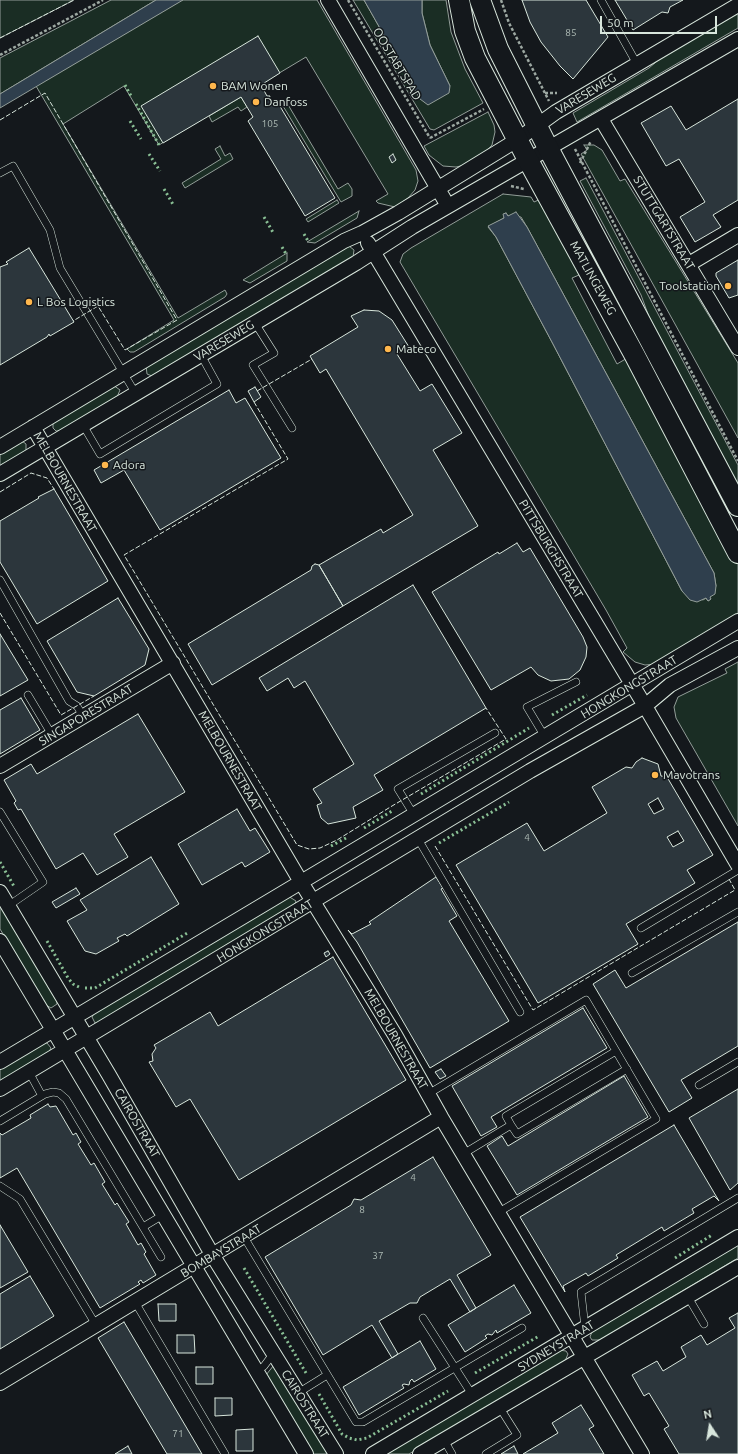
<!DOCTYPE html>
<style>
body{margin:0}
#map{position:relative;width:738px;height:1454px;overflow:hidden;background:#14181c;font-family:Ubuntu,sans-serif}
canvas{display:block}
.north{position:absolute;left:690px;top:1406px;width:40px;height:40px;-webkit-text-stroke:3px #14181c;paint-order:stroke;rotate:348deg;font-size:11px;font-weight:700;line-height:16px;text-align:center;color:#d8e6dc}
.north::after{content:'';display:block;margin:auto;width:14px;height:18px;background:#d8e6dc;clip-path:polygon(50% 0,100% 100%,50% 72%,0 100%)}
.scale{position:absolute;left:600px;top:16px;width:117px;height:18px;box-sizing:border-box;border:2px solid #d8e6dc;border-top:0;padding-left:5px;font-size:12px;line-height:14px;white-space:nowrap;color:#d8e6dc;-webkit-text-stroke:3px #14181c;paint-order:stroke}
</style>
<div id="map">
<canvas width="738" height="1454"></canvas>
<div class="north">N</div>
<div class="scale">50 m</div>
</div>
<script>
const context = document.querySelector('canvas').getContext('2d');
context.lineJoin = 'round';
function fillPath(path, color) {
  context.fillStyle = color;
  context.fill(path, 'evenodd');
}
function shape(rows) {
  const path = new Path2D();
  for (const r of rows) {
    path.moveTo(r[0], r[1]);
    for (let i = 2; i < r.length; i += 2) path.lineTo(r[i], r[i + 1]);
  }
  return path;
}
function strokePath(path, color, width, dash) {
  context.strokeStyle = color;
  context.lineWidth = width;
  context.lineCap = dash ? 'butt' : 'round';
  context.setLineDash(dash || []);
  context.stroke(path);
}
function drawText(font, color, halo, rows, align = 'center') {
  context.font = font + ' Ubuntu,sans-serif';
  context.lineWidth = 3;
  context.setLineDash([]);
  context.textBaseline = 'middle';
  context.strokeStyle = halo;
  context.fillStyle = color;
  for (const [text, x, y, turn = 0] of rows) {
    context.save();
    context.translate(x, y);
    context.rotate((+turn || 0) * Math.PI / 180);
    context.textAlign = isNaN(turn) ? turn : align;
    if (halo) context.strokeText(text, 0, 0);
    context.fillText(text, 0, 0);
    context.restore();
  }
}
const green = shape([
 [0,0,74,0,0,38,0,0],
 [111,0,156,0,0,94,0,58,111,0],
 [182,0,317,0,416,170,418,181,415,190,408,198,395,207,378,203,376,201,388,194,306,57,159,145,124,86,63,124,178,318,225,290,227,294,225,297,134,352,130,352,127,349,174,320,36,86,182,0],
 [353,0,364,0,420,99,450,86,430,45,422,13,422,0,446,0,451,32,465,69,483,103,434,130,430,129,353,0],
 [738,10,738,28,577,122,573,113,649,68,670,50,738,10],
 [241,97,247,107,241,111,238,107,212,122,209,116,241,97],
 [287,103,338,189,348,183,352,189,352,196,341,202,283,106,287,103],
 [488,112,494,125,495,132,492,145,484,154,465,165,456,167,443,166,429,155,424,146,488,112],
 [584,145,594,145,602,150,620,181,625,179,738,363,738,438,581,154,587,150,584,145],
 [220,146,225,156,230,153,233,159,185,188,182,183,221,159,215,149,220,146],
 [586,178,738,465,738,492,656,336,641,295,580,181,586,178],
 [503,194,531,197,534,202,543,198,572,252,579,275,572,278,617,364,629,357,738,563,738,615,657,664,645,665,635,662,623,652,627,648,606,610,400,262,403,254,411,248,503,194],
 [506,213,508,216,521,217,527,227,714,573,716,586,709,597,711,599,708,601,706,598,703,600,682,591,553,344,496,237,488,227,504,218,506,213],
 [337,200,339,203,308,222,306,219,337,200],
 [359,211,357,218,315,243,307,242,359,211],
 [349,246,354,250,353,257,152,376,147,374,146,366,343,247,349,246],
 [287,253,287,261,250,283,243,280,287,253],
 [113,385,120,390,117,397,61,431,56,431,53,428,53,422,113,385],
 [22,441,26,444,26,451,0,467,0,451,22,441],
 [738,662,738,826,676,718,674,707,678,697,727,673,725,669,738,662],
 [288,896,296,901,294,907,101,1023,95,1023,92,1017,95,1012,288,896],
 [0,902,57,998,57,1004,51,1008,46,1005,0,929,0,902],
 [43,1042,47,1043,51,1048,48,1054,0,1083,0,1068,43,1042],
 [738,1243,738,1258,600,1340,592,1340,590,1337,593,1329,738,1243],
 [559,1350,566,1351,568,1354,565,1361,409,1454,384,1454,559,1350],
 [274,1365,330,1454,313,1454,266,1375,274,1365]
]);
fillPath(green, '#1a2d24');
strokePath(green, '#939e99', 1);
const water = shape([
 [156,0,183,0,0,108,0,94,156,0],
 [364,0,422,0,422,13,430,45,450,86,449,93,428,105,420,99,364,0],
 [516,212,527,227,714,573,716,586,715,594,710,597,711,599,708,601,706,598,697,602,690,600,682,591,553,344,496,237,488,226,504,218,503,214,506,213,508,216,516,212]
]);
fillPath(water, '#2f3f4d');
strokePath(water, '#939e99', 1);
const building = shape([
 [522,0,586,0,608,37,573,79,560,66,541,42,530,22,522,0],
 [615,0,683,0,670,7,668,13,662,12,633,30,615,0],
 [258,36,280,73,261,85,267,96,270,96,269,99,273,106,278,103,335,198,305,216,248,121,253,117,241,97,163,143,141,106,258,36],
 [738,99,738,200,713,215,721,227,695,242,680,217,705,202,679,159,666,166,641,123,671,106,686,130,738,99],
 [393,154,396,160,392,163,389,157,393,154],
 [29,248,74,322,50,336,49,334,47,337,0,365,0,267,8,264,6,262,29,248],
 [738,260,738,295,729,298,716,276,716,273,738,260],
 [364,310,379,311,392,320,409,347,397,354,420,391,432,384,462,433,433,450,478,526,343,606,319,565,381,529,383,533,413,515,326,369,320,373,310,356,358,327,351,316,364,310],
 [255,387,261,397,254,402,248,391,255,387],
 [229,390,236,403,245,398,281,458,160,530,124,470,101,483,94,470,229,390],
 [54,489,108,581,37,624,0,562,0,521,39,498,38,497,54,489],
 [517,543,523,552,530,548,583,637,587,647,586,657,580,670,569,679,551,681,538,675,531,667,491,690,432,592,498,552,499,554,517,543],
 [315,564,319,565,343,606,212,685,188,644,311,570,312,566,315,564],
 [413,585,486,708,374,775,383,790,353,807,356,818,328,824,321,818,317,805,322,803,313,789,354,764,305,681,294,688,288,678,267,691,259,678,413,585],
 [118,598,149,649,145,665,94,696,77,692,47,641,118,598],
 [0,634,28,680,0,696,0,634],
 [21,698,40,730,0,754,0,710,21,698],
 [138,714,185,792,114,834,128,857,97,875,83,853,56,869,21,809,18,810,14,803,16,801,4,780,31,764,37,774,138,714],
 [642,758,658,764,661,776,667,777,713,855,687,870,695,883,626,924,638,944,538,1003,456,865,527,823,544,851,607,813,592,787,626,767,632,768,636,762,642,758],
 [658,798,664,809,654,814,648,804,658,798],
 [678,831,684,841,673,847,667,837,678,831],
 [237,809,250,831,255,828,270,852,245,867,242,862,202,885,178,844,237,809],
 [151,857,179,904,127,936,125,934,117,938,119,941,96,954,85,951,67,921,87,910,80,900,151,857],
 [436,877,443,888,441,889,457,916,449,921,509,1021,430,1068,357,942,348,930,352,934,371,924,369,922,436,877],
 [76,888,80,894,56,908,52,902,76,888],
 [738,922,738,1046,681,1080,692,1098,669,1112,593,984,615,970,626,988,738,922],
 [328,951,330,954,326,957,324,953,328,951],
 [333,957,406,1080,239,1180,190,1099,176,1107,149,1062,153,1061,152,1054,156,1048,154,1045,210,1012,218,1026,333,957],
 [583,1008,607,1048,491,1117,497,1127,481,1136,452,1086,583,1008],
 [441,1069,446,1076,440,1079,435,1072,441,1069],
 [624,1076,648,1117,517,1195,487,1146,502,1136,508,1146,624,1076],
 [738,1089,738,1183,730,1190,689,1118,738,1089],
 [48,1104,50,1107,56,1106,73,1135,76,1133,81,1142,78,1144,91,1165,94,1163,105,1182,102,1184,115,1205,117,1203,129,1222,126,1224,138,1245,141,1243,146,1252,144,1254,156,1275,143,1283,141,1280,138,1282,140,1284,100,1308,17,1168,0,1178,0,1133,2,1135,26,1121,31,1118,30,1115,48,1104],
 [674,1125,719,1201,714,1196,692,1209,694,1213,664,1231,662,1227,616,1255,618,1258,588,1276,586,1273,563,1286,565,1292,520,1217,674,1125],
 [433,1157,491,1255,457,1275,476,1308,470,1312,450,1279,420,1297,417,1303,410,1303,379,1321,398,1354,392,1358,372,1325,323,1355,265,1257,351,1205,354,1199,361,1200,433,1157],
 [0,1225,28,1272,0,1288,0,1225],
 [30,1276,54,1316,0,1349,0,1294,30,1276],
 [514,1285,531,1313,497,1333,496,1330,492,1335,488,1334,485,1336,487,1338,465,1352,448,1325,514,1285],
 [158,1304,176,1304,176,1321,159,1321,158,1304],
 [738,1313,738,1454,679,1454,664,1429,669,1426,649,1393,644,1396,632,1375,657,1361,663,1371,686,1357,681,1347,701,1335,707,1345,735,1328,729,1318,738,1313],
 [124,1322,172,1403,202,1454,167,1454,98,1338,124,1322],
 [177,1335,194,1335,195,1353,177,1353,177,1335],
 [420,1341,436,1369,414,1382,412,1379,410,1381,409,1385,404,1384,402,1385,404,1388,359,1415,343,1387,420,1341],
 [196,1367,213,1367,213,1384,196,1384,196,1367],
 [215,1398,232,1398,232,1415,215,1416,215,1398],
 [581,1405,594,1426,589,1429,604,1454,523,1454,558,1433,552,1423,581,1405],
 [253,1429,253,1451,236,1451,236,1430,253,1429],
 [128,1446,132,1454,115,1454,128,1446],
 [514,1446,518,1454,501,1454,514,1446]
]);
fillPath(building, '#2c363c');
strokePath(building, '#d8e6dc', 1);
const lane = shape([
 [601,0,637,64],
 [0,173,13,166,50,230,60,268,136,394],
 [255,323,274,353,253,365,292,428],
 [83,425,100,454,217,384,201,355],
 [0,580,69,701,77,706,83,716],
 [28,695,52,735],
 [545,737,527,707,576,682],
 [0,812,43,882,8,906],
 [414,815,398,789,495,733],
 [418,839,520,1012],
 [641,928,738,870],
 [632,973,738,912],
 [29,1072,42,1096],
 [699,1085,738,1062],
 [428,1094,586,1000,656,1119,499,1212],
 [0,1121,45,1094,53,1092,59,1093,66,1099,161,1257],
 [511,1125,517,1134,627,1069],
 [463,1154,511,1125,506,1116,616,1051],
 [0,1186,20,1199,96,1325],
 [143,1227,163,1215],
 [244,1237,356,1422,363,1422,522,1328],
 [688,1297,704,1324],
 [135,1302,225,1454],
 [423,1318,473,1396],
 [585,1328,581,1292,738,1198],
 [256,1372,264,1366,273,1354],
 [298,1393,327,1375],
 [444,1440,452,1454],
 [486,1454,517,1435,500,1408]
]);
const street = shape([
 [328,0,448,206],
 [601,119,738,348],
 [368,243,645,706,738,865],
 [689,264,738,235],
 [33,427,301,882,395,1035,441,1117,642,1454],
 [0,447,344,241,362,233,398,213,517,140,556,112,738,5],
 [0,474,356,263,412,227,738,39],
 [0,766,173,663],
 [0,892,109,1075,213,1256,336,1454],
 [0,941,306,1454],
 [0,1062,738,621],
 [0,1089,530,771,645,706,670,685,738,648],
 [0,1383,441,1117],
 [373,1454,738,1237],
 [420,1454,738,1267]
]);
const secondary = shape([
 [459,0,465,31,475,58,528,160,634,354,738,553],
 [480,0,498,49,548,148,738,506]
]);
strokePath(lane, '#d8e6dc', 8);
strokePath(street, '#d8e6dc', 16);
strokePath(secondary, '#d8e6dc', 22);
strokePath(shape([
 [348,0,430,138],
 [501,0,509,23,549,101],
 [0,55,103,0],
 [545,93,557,93],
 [430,138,484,109],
 [575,149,738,461],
 [580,163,591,141],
 [511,186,524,189]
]), '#9da8a2', 2.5, [3, 2]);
strokePath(lane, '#14181c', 7);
strokePath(street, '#14181c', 14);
strokePath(secondary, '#14181c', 20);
strokePath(shape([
 [125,85,131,96],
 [136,104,159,145],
 [130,121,141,139],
 [149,154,160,171],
 [164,189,174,206],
 [264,217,274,234],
 [304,234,308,241],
 [282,247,286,254],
 [552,715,587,695],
 [421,794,529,728],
 [364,828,392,811],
 [439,843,509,802],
 [331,846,346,838],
 [0,862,15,888],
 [47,941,68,978,73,984,79,987],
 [85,988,95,988,189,932],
 [675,1258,712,1235],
 [244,1268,306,1373],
 [475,1373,539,1336],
 [319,1394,342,1434,349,1438,357,1440,367,1438,448,1391]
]), '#8ac095', 3, [2, 3]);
strokePath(shape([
 [0,38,74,0],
 [0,120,45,93,177,320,125,350,98,306,73,321],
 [257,391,312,359],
 [254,402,288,459,124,555,297,845,309,849,320,848,337,840,392,806,506,739,486,708],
 [0,492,31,473,47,478,54,489],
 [0,613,61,715,94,696],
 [435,846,533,1010,735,890,729,879]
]), '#d8e6dc', 1, [5, 2]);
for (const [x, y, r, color] of [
 [213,86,4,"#ffb74d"],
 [256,102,4,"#ffb74d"],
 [728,286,4,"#ffb74d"],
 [29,302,4,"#ffb74d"],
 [388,349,4,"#ffb74d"],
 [105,465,4,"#ffb74d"],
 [655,775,4,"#ffb74d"]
]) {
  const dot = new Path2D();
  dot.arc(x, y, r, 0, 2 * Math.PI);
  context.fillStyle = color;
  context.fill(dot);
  strokePath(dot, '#14181c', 1.5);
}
drawText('10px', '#adbab4', null, [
 ["85",571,33],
 ["105",270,124],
 ["4",527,838],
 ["4",413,1178],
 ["8",362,1210],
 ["37",378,1256],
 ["71",178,1434]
]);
drawText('12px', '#d8e6dc', '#14181c', [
 ["OOSTABTSPAD",397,64,59],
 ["VARESEWEG",586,94,-31],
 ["STUTTGARTSTRAAT",664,223,59],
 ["MATLINGEWEG",593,278,61],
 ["VARESEWEG",224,341,-31],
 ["MELBOURNESTRAAT",65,482,60],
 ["PITTSBURGHSTRAAT",551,549,59],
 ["HONGKONGSTRAAT",629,687,-31],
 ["SINGAPORESTRAAT",86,715,-31],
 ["MELBOURNESTRAAT",230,761,60],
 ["HONGKONGSTRAAT",265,931,-31],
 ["MELBOURNESTRAAT",396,1039,60],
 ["CAIROSTRAAT",137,1123,60],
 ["BOMBAYSTRAAT",221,1251,-31],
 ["SYDNEYSTRAAT",556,1346,-31],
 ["CAIROSTRAAT",305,1404,58]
]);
drawText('12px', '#d8e6dc', '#14181c', [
 ["BAM Wonen",221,86],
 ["Danfoss",264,102],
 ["Toolstation",720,286,"right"],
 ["L Bos Logistics",37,302],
 ["Mateco",396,349],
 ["Adora",113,465],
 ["Mavotrans",663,775]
], 'left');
</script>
